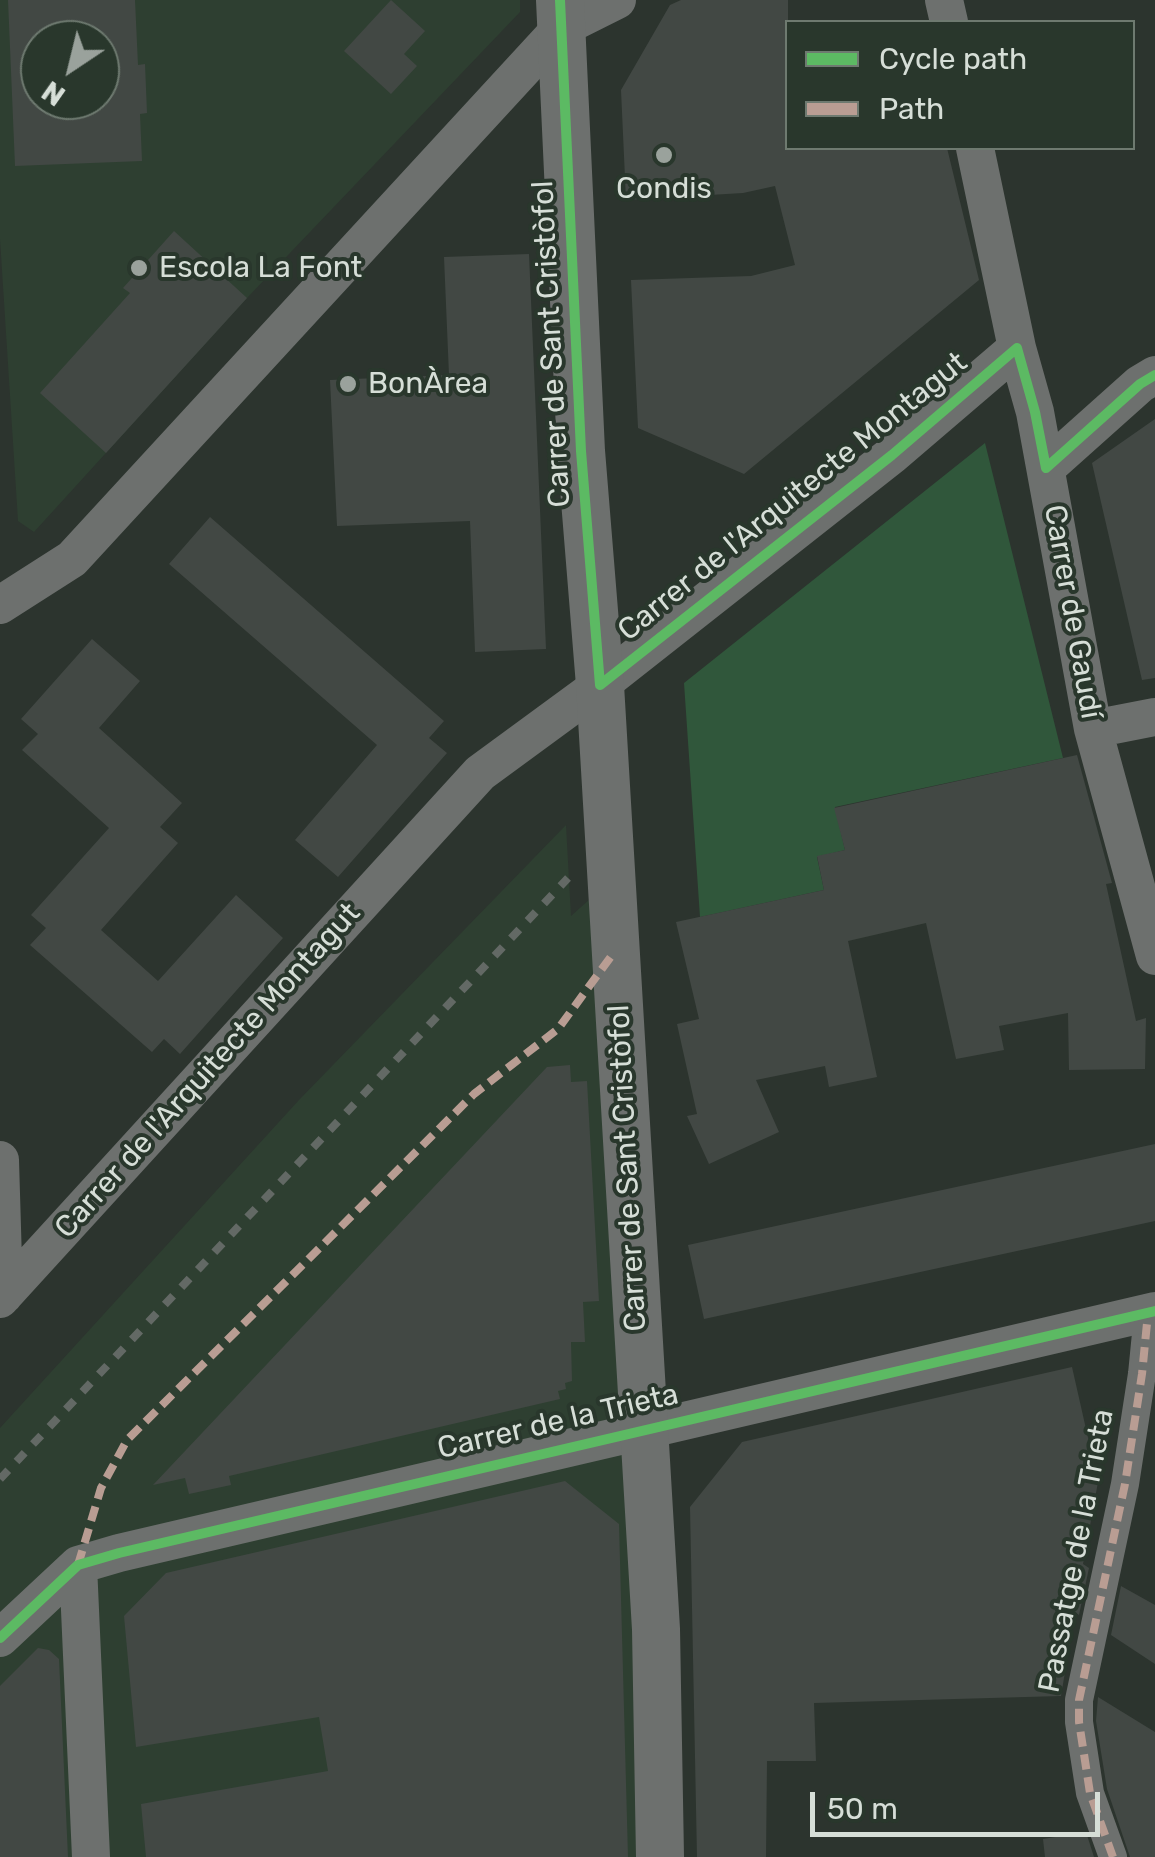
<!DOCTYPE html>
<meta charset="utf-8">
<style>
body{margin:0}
#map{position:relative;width:1155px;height:1857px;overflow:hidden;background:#2c342e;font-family:Rubik,sans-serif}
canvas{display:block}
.legend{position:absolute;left:785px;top:20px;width:350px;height:130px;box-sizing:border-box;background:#29372c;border:2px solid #6e7a70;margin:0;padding:12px 18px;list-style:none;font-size:30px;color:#d6ded7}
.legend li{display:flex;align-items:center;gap:20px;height:50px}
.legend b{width:50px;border:2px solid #6e7a70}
.north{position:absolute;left:20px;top:20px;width:100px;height:100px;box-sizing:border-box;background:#29372c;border:2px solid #6e7a70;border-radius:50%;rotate:215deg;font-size:28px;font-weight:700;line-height:40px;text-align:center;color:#d6ded7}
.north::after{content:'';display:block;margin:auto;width:35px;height:45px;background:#9aa29c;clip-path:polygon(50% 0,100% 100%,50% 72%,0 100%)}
.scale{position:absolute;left:810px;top:1792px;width:290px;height:45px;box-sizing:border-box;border:5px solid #d6ded7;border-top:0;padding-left:12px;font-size:30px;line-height:35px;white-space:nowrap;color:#d6ded7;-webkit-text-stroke:8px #29372c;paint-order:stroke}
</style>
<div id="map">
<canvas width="1155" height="1857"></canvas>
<ul class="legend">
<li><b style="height:12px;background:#5cba63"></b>Cycle path</li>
<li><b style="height:12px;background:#b99d93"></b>Path</li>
</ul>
<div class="north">N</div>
<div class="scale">50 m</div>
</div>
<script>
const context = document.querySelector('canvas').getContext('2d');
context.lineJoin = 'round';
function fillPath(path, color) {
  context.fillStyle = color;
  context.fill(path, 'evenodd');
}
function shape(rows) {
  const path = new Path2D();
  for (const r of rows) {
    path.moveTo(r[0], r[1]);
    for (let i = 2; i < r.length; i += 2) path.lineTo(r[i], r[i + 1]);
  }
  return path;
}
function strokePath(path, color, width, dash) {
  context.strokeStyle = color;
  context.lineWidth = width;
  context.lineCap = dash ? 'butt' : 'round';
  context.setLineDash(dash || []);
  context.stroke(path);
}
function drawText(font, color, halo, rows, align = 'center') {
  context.font = font + ' Rubik,sans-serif';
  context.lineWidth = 8;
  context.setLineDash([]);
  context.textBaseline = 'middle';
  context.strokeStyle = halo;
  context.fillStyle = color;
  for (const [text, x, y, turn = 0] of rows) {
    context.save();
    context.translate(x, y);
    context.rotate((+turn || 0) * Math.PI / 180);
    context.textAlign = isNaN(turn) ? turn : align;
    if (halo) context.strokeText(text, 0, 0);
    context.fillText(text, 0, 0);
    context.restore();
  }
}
fillPath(shape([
 [0,0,520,0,520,12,247,298,34,532,18,521,0,239],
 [40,40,100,40,100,100,40,100],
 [566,825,571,916,601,889,647,1857,0,1857,0,1428,299,1100]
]), '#2e3f31');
fillPath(shape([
 [985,443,1063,758,835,807,845,850,817,857,824,890,700,917,684,683]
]), '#30573b');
fillPath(shape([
 [8,0,135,0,138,65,145,64,147,113,140,114,142,161,15,166],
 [40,40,100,40,100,100,40,100],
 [391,0,425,31,404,54,417,66,391,94,344,51],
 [681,0,788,0,788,148,947,148,979,280,744,474,638,428,631,280,751,276,795,265,775,186,743,193,626,200,621,90,670,5],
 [174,231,247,298,106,453,40,393,130,293,123,288],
 [529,254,546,649,475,652,470,521,337,526,330,380,449,375,444,257],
 [1155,419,1155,678,1142,680,1092,463],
 [210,517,444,721,429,738,447,753,338,877,295,840,377,745,169,564],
 [92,639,140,681,99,728,182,803,160,827,178,843,101,930,158,981,236,895,283,938,180,1054,164,1039,152,1052,30,945,46,928,31,915,109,828,22,750,38,734,21,719],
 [1077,755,1112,883,1106,884,1136,1021,1146,1018,1145,1069,1069,1070,1068,1013,999,1026,1004,1050,956,1059,926,923,848,941,877,1077,829,1087,825,1066,756,1080,779,1132,709,1164,687,1116,697,1114,677,1024,699,1019,676,922,824,890,817,856,845,850,834,808],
 [570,1065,571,1082,587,1081,599,1301,583,1302,585,1342,571,1342,572,1381,565,1383,566,1389,558,1391,560,1399,229,1476,231,1485,189,1494,185,1478,153,1485,547,1067],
 [1155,1144,1155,1221,704,1319,688,1245],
 [1072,1367,1098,1482,1083,1564,1089,1568,1079,1615,1075,1612,1061,1696,814,1703,816,1761,767,1761,766,1857,697,1857,690,1507,742,1442],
 [565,1481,619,1524,628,1857,146,1857,141,1804,328,1771,319,1717,136,1747,124,1616,166,1573],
 [1121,1586,1155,1605,1155,1664,1111,1635],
 [38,1648,49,1650,59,1659,68,1857,0,1857,0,1686],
 [1098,1697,1155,1732,1155,1857,1130,1857,1107,1789,1096,1721],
 [1086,1832,1094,1857,1045,1857,1043,1839]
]), '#424844');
strokePath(shape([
 [1113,1857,1090,1793,1079,1722,1079,1700,1125,1484,1142,1374,1148,1313]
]), '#6d706e', 28);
strokePath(shape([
 [944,0,949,22],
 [975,148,1017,348,1035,412,1093,729,1155,956],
 [1046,468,1140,384,1155,375],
 [0,605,72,559,561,28,617,0],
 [1093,729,1155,717],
 [0,1160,4,1295],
 [0,1299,480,773,600,685,892,455,1017,348],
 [78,1565,91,1857],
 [0,1638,78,1565,119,1553,1155,1311]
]), '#6d706e', 38);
strokePath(shape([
 [560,0,581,451,600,685,656,1629,660,1857]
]), '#6d706e', 48);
strokePath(shape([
 [0,1479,568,878]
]), '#636965', 8, [12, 12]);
strokePath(shape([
 [78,1565,101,1488,127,1440,474,1094,558,1029,615,951],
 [1113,1857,1090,1793,1079,1722,1079,1700,1125,1484,1142,1374,1148,1313]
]), '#b99d93', 8, [15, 8]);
strokePath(shape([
 [560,0,581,451,600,685],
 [1046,468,1140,384,1155,375],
 [600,685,892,455,1017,348,1035,412,1046,468],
 [0,1638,78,1565,119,1553,1155,1311]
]), '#5cba63', 10);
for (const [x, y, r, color] of [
 [664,155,10,"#9aa29c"],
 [139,268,10,"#9aa29c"],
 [348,384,10,"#9aa29c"]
]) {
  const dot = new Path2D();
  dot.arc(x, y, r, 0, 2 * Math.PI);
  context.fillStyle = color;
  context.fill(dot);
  strokePath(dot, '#29372c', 4);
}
drawText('30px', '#d6ded7', '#29372c', [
 ["Condis",664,189,"center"],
 ["Escola La Font",159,268],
 ["BonÀrea",368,384]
], 'left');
drawText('30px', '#d6ded7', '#29372c', [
 ["Carrer de Sant Cristòfol",552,344,-93],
 ["Carrer de l'Arquitecte Montagut",793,497,-39],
 ["Carrer de Gaudí",1072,612,80],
 ["Carrer de l'Arquitecte Montagut",208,1071,-48],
 ["Carrer de Sant Cristòfol",628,1168,-93],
 ["Carrer de la Trieta",558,1422,-13],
 ["Passatge de la Trieta",1077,1551,-79]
]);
</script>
